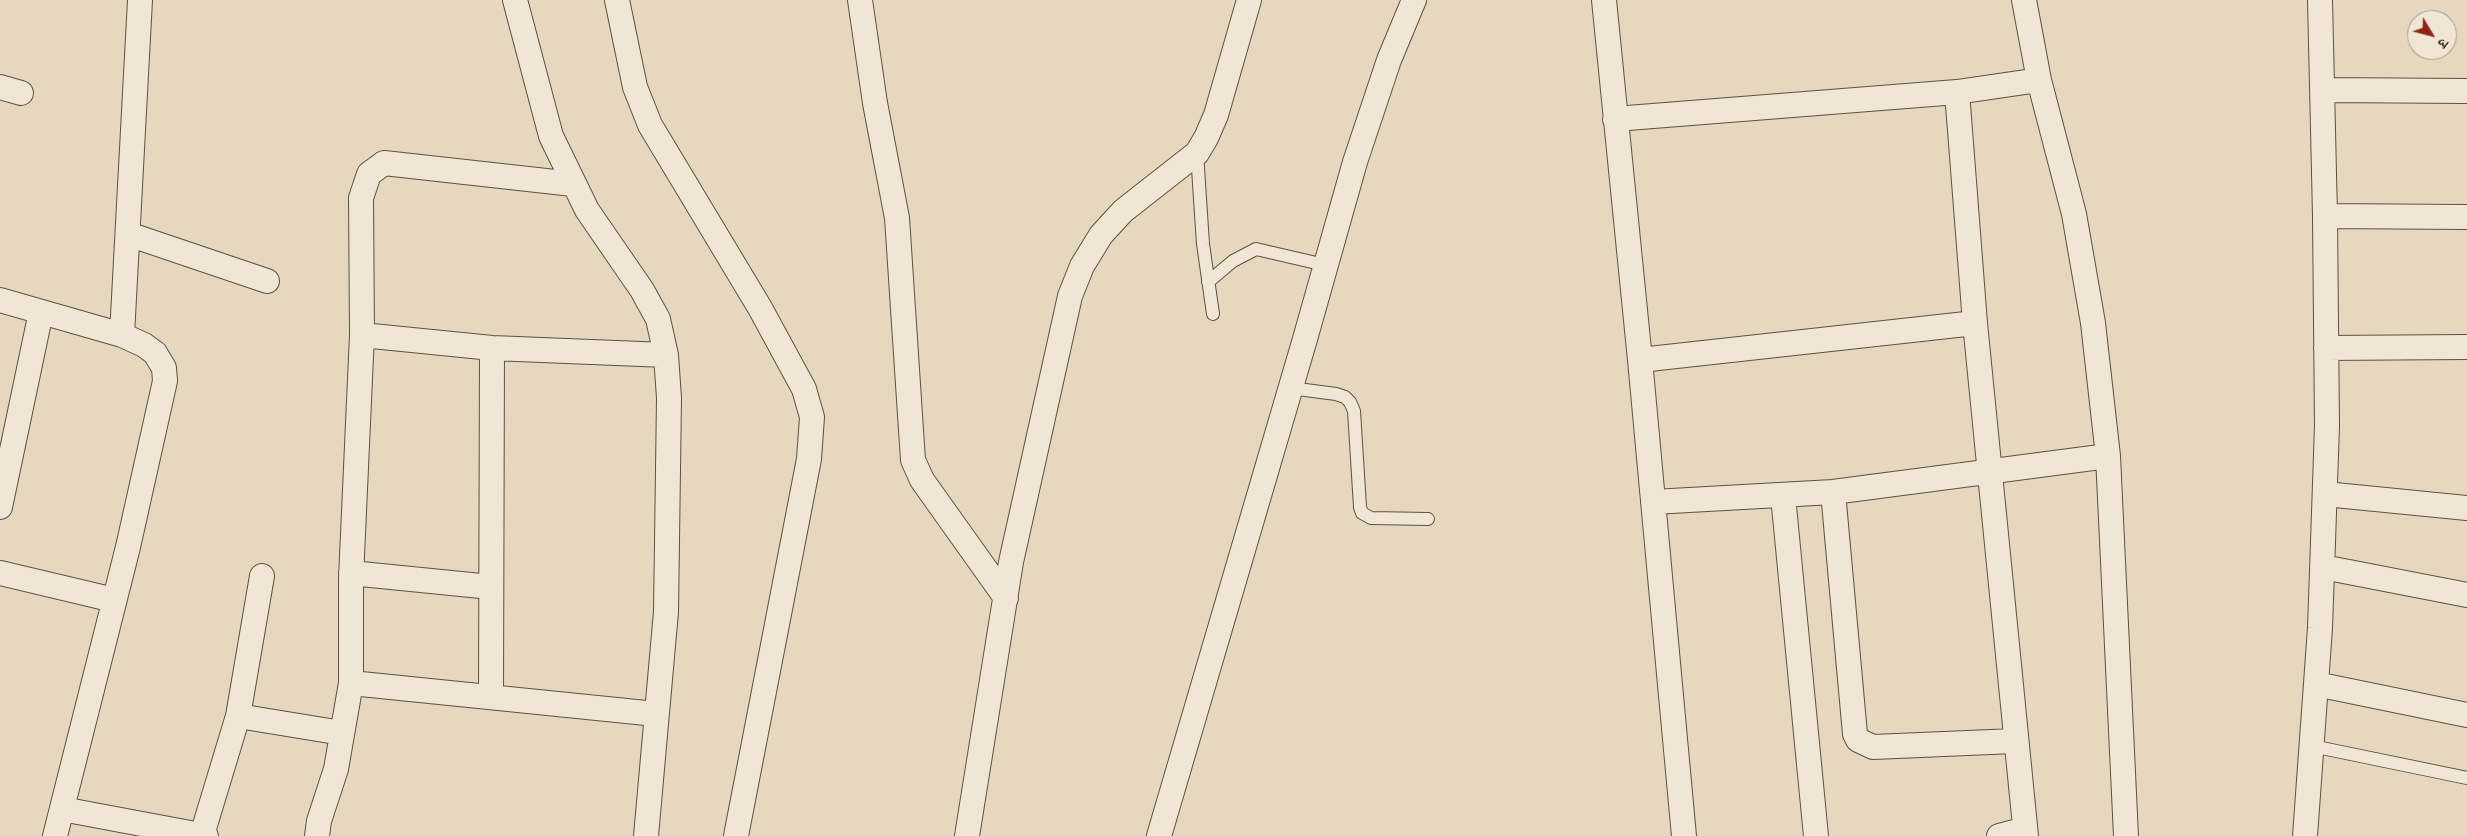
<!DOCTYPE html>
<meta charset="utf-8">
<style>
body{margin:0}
#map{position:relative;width:2467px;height:836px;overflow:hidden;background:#e6d8be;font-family:"Libre Caslon Text","Noto Serif Devanagari",serif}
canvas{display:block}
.north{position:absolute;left:2407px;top:10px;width:50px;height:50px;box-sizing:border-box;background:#efe6d5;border:1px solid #a3988a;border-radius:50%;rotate:127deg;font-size:14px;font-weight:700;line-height:20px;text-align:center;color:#322319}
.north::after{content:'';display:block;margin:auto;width:18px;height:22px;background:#8f2418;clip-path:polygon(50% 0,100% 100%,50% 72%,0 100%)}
</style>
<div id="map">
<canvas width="2467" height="836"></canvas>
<div class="north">उ</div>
</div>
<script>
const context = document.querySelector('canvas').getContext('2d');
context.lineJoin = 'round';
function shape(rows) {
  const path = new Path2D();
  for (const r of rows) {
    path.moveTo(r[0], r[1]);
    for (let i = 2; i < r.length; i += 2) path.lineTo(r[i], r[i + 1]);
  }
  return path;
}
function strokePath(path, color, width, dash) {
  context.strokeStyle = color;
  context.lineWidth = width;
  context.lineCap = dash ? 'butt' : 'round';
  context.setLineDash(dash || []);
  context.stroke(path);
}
const lane = shape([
 [1197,153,1203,244,1213,314],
 [1208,282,1233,261,1256,249,1325,265],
 [1290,388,1336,394,1345,397,1350,402,1354,411,1360,507,1362,513,1371,518,1428,519],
 [2312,746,2467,778]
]);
const street = shape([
 [515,0,551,136,587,210,642,290,658,319,666,355,669,398,666,612,646,836],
 [617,0,635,87,650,125,760,308,804,389,812,417,809,459,736,836],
 [860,0,875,103,897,218,913,460,922,480,1006,598],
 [1604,0,1640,360,1684,836],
 [2024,0,2039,80,2074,214,2093,323,2108,456,2126,836],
 [0,87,21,93],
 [2323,90,2467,91],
 [1957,92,1975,323,2026,836],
 [1615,119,1957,92,2039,80],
 [2325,216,2467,217],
 [128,234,267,281],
 [0,300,122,335,144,345,155,353,164,368,165,381,128,547,55,836],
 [122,335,140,0],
 [362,335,492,348,666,355],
 [2326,348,2467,347],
 [1640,360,1975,323],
 [1833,492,1855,734,1858,740,1873,747,2015,741],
 [2325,494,2467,508],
 [1783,496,1816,836],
 [1653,502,1833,492,2108,456],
 [0,507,41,312],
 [2323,567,2467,595],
 [0,573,114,600],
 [351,573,491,587],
 [351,683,656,714],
 [2316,684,2467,715],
 [491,697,492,348],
 [238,716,342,733],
 [62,809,206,836],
 [202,835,238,716,262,576],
 [317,836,319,821,336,769,351,683,351,578,362,335,361,198,369,174,384,163,573,184],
 [967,836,1011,562,1070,296,1082,266,1101,235,1123,211,1197,153,1206,138,1216,115,1249,0],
 [1159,836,1305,339,1355,162,1389,60,1414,0],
 [1999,836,2025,829],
 [2305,836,2320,628,2327,426,2325,216,2320,0]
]);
strokePath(lane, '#5f5042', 14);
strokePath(street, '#5f5042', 26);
strokePath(lane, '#efe6d5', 12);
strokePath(street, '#efe6d5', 24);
</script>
